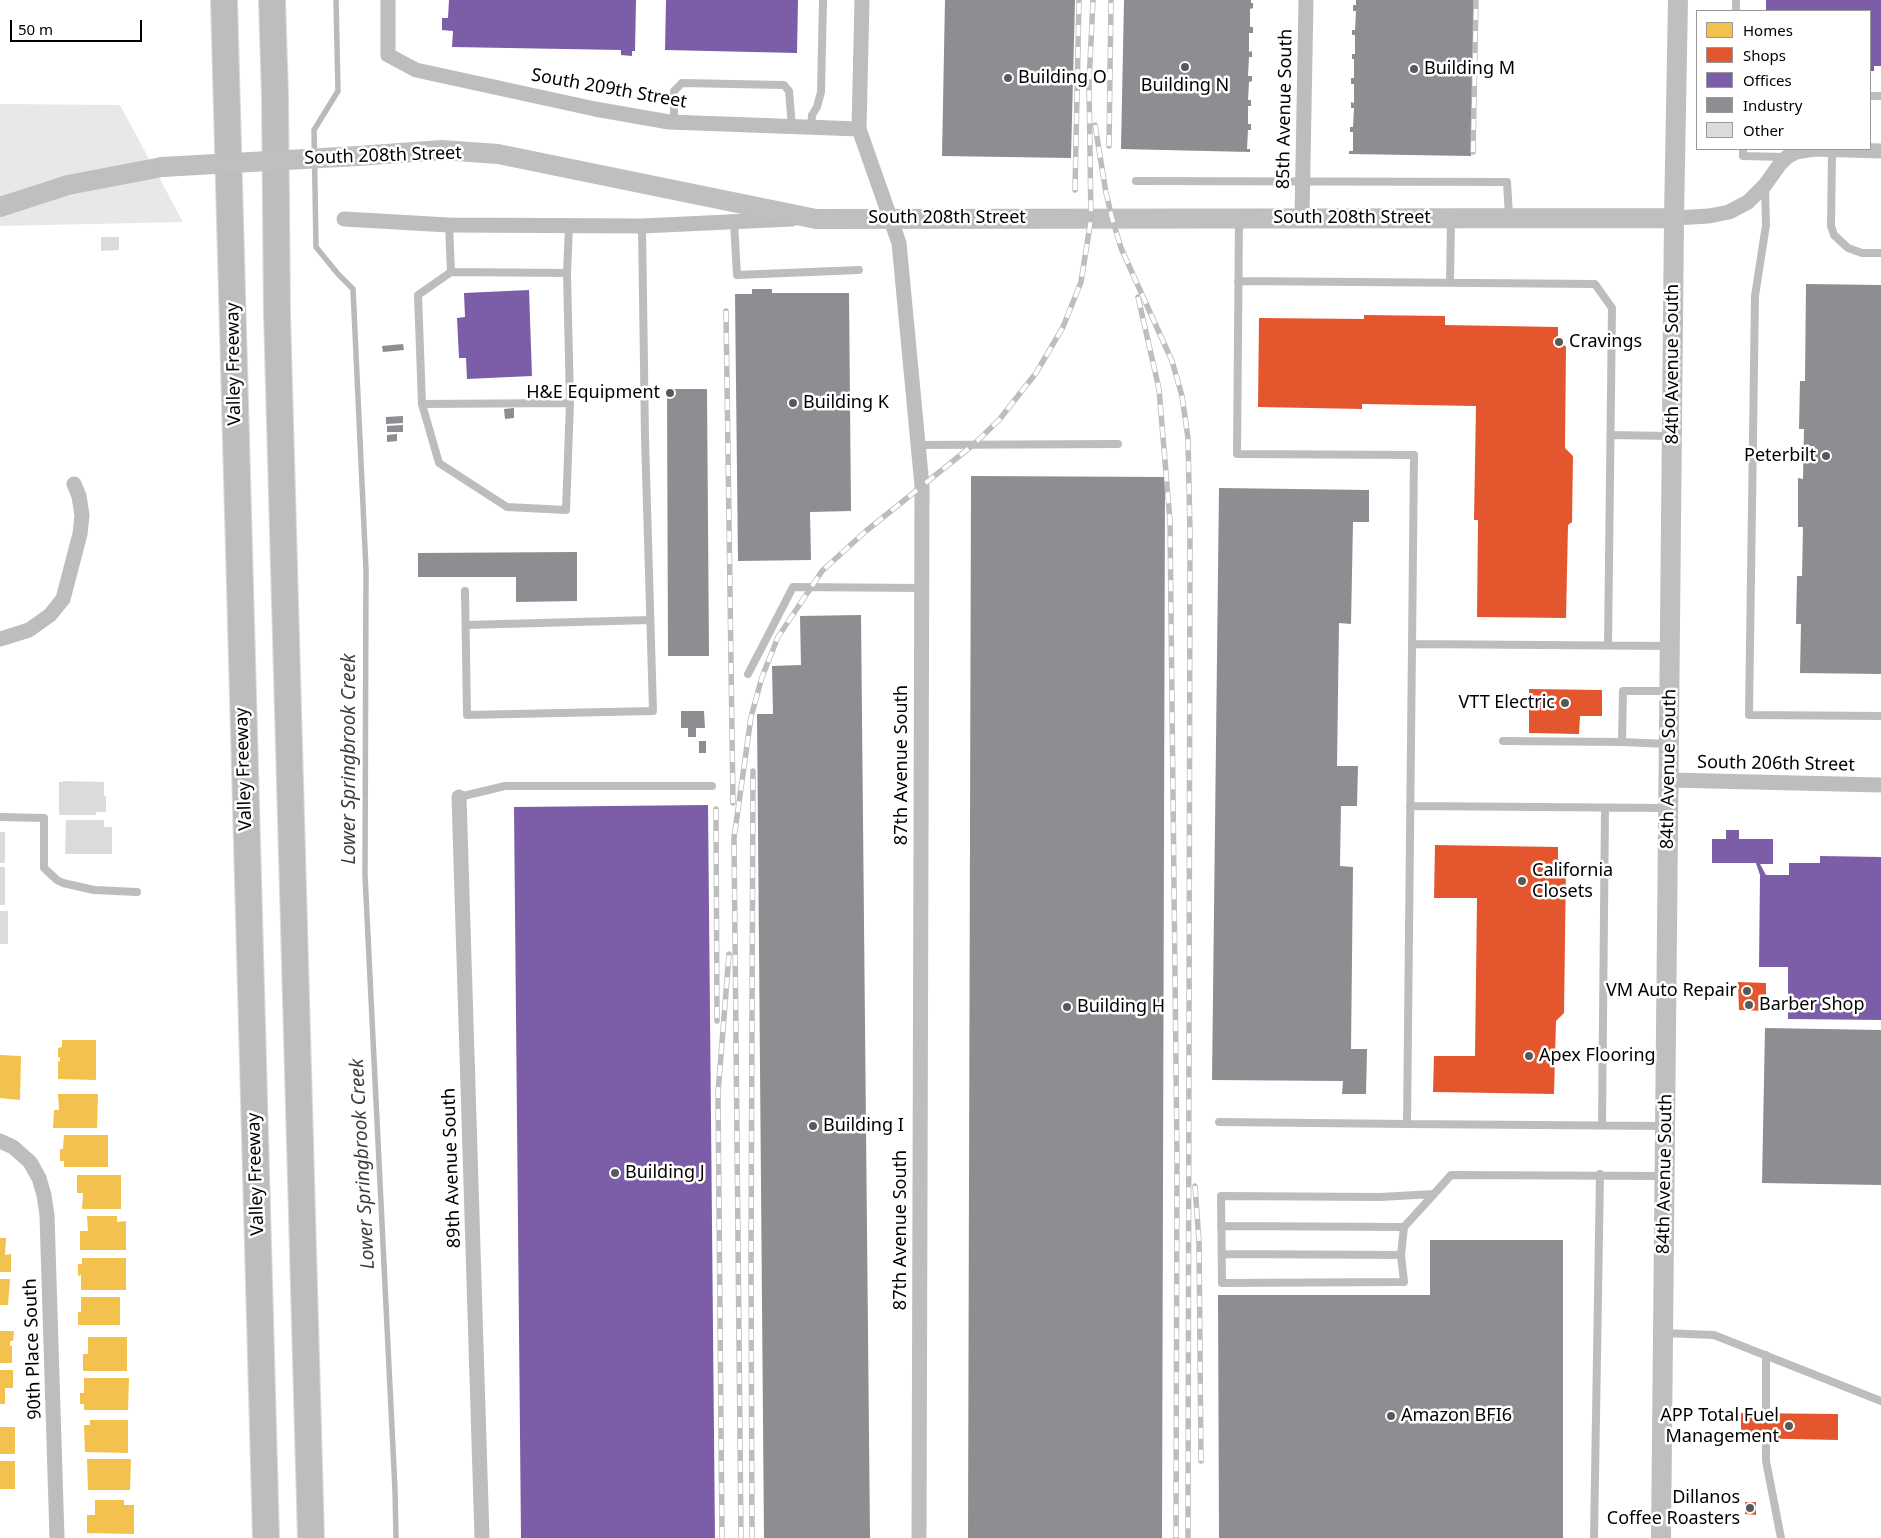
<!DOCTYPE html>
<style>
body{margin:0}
#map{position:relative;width:1881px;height:1538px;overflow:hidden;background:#fff;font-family:"Noto Sans",sans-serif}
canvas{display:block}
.legend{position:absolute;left:1696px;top:10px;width:175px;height:140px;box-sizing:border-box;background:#fff;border:1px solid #999;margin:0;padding:6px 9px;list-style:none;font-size:15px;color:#000}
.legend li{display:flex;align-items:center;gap:10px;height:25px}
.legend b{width:25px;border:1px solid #999}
.scale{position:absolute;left:10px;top:20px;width:132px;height:22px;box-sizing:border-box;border:2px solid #000;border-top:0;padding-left:6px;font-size:15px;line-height:18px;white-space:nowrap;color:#000;-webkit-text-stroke:4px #fff;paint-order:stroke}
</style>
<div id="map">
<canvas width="1881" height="1538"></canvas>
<ul class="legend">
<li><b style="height:14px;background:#f2c14e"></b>Homes</li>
<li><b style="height:14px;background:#e4572e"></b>Shops</li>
<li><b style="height:14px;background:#7b5ea7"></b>Offices</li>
<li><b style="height:14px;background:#8d8d92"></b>Industry</li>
<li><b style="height:14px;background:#dbdbdb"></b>Other</li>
</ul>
<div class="scale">50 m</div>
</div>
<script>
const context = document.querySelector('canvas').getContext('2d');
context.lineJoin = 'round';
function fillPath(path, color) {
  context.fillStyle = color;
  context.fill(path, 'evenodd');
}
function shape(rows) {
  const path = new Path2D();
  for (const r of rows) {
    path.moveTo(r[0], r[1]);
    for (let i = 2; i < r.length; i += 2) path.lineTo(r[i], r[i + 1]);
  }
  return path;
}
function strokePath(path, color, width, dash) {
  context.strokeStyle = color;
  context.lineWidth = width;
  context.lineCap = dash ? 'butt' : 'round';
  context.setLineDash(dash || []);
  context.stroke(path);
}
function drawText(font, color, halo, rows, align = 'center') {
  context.font = font + ' "Noto Sans",sans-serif';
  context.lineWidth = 5;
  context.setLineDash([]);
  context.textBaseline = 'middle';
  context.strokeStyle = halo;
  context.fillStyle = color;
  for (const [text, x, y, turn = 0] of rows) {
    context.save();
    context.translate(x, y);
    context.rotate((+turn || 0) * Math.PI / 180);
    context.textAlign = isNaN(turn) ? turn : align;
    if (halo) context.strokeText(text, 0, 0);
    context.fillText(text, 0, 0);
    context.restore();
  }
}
fillPath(shape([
 [0,104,120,105,183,222,0,226]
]), '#e8e8e8');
fillPath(shape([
 [62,1040,96,1040,96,1080,58,1079,58,1061,60,1062,60,1057,58,1057,58,1048,62,1047],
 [0,1055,21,1056,20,1100,0,1098],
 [58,1094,98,1094,97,1128,53,1128,54,1110,59,1110],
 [64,1135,108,1135,108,1167,64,1167,64,1161,60,1161,60,1149,63,1149],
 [77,1175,121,1175,121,1209,82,1209,83,1193,77,1193],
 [87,1216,117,1216,117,1222,126,1221,126,1250,80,1250,80,1231,88,1231],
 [0,1238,6,1238,5,1255,11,1254,11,1272,0,1272],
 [82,1258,126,1258,126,1290,81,1290,81,1275,78,1276,78,1264,82,1264],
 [0,1279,10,1279,8,1305,0,1305],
 [81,1297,120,1297,120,1325,78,1325,78,1312,81,1312],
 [0,1331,14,1331,13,1341,10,1341,10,1346,12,1346,12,1363,0,1363],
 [88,1337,127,1337,127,1371,83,1371,83,1354,88,1354],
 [0,1370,13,1370,13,1388,5,1388,5,1404,0,1404],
 [84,1378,129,1378,128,1410,84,1410,84,1404,80,1404,80,1393,84,1393],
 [90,1420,128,1420,128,1453,85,1452,84,1425,90,1425],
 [0,1427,15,1427,15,1454,0,1454],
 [87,1459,131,1459,130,1490,88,1490],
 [0,1461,15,1461,15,1489,0,1489],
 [95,1500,124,1500,124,1505,134,1505,134,1534,87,1533,87,1515,95,1515]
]), '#f2c14e');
fillPath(shape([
 [1364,315,1445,316,1445,325,1558,327,1558,339,1566,347,1565,448,1573,456,1572,522,1568,525,1566,618,1477,617,1478,520,1474,520,1476,406,1362,404,1362,409,1258,407,1259,318,1364,319],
 [1529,689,1602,690,1602,716,1580,716,1579,734,1529,733],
 [1435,845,1558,847,1558,859,1566,867,1564,1013,1556,1021,1554,1094,1433,1092,1434,1056,1475,1056,1477,898,1434,898],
 [1738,982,1766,983,1766,1011,1739,1010],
 [1741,1413,1838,1414,1838,1440,1741,1438],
 [1745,1502,1756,1502,1756,1515,1745,1514]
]), '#e4572e');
fillPath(shape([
 [449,0,636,0,635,51,632,51,632,56,621,55,621,50,452,47,453,31,442,30,442,18,448,18],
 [666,0,798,0,797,53,665,50],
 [1766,0,1881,0,1881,66,1874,66,1874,71,1870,71,1870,11,1766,11],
 [529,290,532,376,467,379,466,358,459,358,457,318,465,317,464,293],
 [708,805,715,1538,521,1538,514,807],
 [1726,830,1739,830,1739,839,1773,839,1773,864,1760,864,1766,875,1789,875,1789,863,1820,863,1820,856,1881,857,1881,1020,1788,1019,1788,967,1759,967,1760,875,1756,863,1712,863,1712,839,1726,839]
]), '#7b5ea7');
fillPath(shape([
 [945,0,1075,0,1071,158,942,156],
 [1124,0,1251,0,1251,3,1253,3,1253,8,1250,9,1250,27,1253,27,1253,33,1249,33,1249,52,1252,51,1252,57,1249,57,1248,76,1252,76,1252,81,1249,82,1248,100,1251,100,1251,106,1248,106,1248,124,1251,124,1251,130,1248,130,1247,149,1250,149,1250,152,1121,149],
 [1356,0,1474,0,1471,156,1349,154,1349,151,1353,151,1353,132,1350,132,1350,127,1353,127,1354,108,1351,108,1351,102,1354,103,1354,84,1351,84,1351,78,1354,78,1354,59,1352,59,1352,54,1355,54,1355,35,1352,35,1352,30,1355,30,1356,11,1353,11,1353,5,1356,5],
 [1806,284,1881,285,1881,674,1800,673,1801,624,1796,624,1797,576,1802,576,1803,527,1798,527,1798,478,1803,479,1804,429,1799,429,1800,381,1805,381],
 [752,289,772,289,772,293,849,293,851,511,810,512,811,560,738,561,735,294,752,294],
 [403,344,404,350,383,352,382,346],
 [667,389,707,389,709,656,668,656],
 [514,408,514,418,505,419,504,409],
 [403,416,403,423,386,424,386,417],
 [403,425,403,432,387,432,387,426],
 [397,434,397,441,387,442,387,435],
 [971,476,1165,477,1162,1538,968,1538],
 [1219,488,1369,490,1369,522,1353,522,1351,624,1339,623,1337,766,1358,766,1357,806,1341,806,1340,866,1353,867,1351,1049,1367,1049,1366,1094,1342,1094,1343,1081,1212,1080],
 [577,552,577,601,516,602,516,577,418,577,418,553],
 [861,615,870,1538,764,1538,757,714,773,714,772,666,801,665,800,616],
 [681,711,704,711,705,728,696,728,696,737,688,737,688,728,681,728],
 [699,741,706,741,706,753,699,753],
 [1765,1028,1881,1030,1881,1185,1762,1183],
 [1430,1240,1563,1240,1563,1538,1219,1538,1218,1295,1430,1295]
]), '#8d8d92');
strokePath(shape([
 [336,0,338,91,314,130,316,247,338,274,353,289,366,570,365,875,395,1490,396,1538]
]), '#bababa', 5.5);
fillPath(shape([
 [101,237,119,237,119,250,101,251],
 [63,781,104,782,104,796,106,796,106,812,96,812,96,815,59,815,59,782,63,782],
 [66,820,104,820,104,827,112,827,112,854,65,854],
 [0,832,5,832,5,863,0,863],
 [0,867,5,867,5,905,0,905],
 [0,911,8,911,8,944,0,944]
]), '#dbdbdb');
const highway = shape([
 [224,0,266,1538],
 [272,0,275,96,277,314,311,1538]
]);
strokePath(highway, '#dbdbdb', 28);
strokePath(shape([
 [1736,11,1736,0],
 [1870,96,1881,96],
 [674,123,674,91,682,83,784,85,789,91,792,127],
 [811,128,812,115,817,107,821,92,823,0],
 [1743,149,1743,156,1785,157],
 [1832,150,1831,226,1834,235,1848,248,1862,253,1881,253],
 [1136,181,1507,182,1509,216],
 [1765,187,1766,225,1755,296,1749,715,1881,716],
 [1239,220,1237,454,1414,455,1407,1124,1665,1126],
 [734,222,737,275,859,270],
 [449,225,451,272,567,273,569,225],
 [451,272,418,295,422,404,570,403,567,273],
 [1238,281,1595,284,1612,308,1608,645],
 [1450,282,1451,219],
 [422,404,439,463,507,507,566,510,570,403],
 [1611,435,1670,436],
 [918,445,1118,444],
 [465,591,467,715,653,711,645,437,642,226],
 [466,625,650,620],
 [1412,644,1669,646],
 [748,674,793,587,921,588],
 [1503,741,1622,742],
 [1667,744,1622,742,1623,691,1668,691],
 [459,797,505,786,712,786],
 [1410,806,1667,808],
 [0,817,44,818,44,868,57,880,63,883,94,890,137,892],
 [1219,1122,1407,1124],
 [1602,1125,1605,808],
 [1434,1194,1380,1197,1221,1196,1222,1283,1404,1282,1401,1255,1404,1227,1434,1194,1451,1175,1664,1176],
 [1221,1226,1404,1227],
 [1222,1254,1401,1255],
 [1663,1333,1714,1335,1881,1401],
 [1766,1413,1766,1355],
 [1766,1439,1766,1461,1781,1538],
 [1594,1538,1600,1174]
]), '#bdbdbd', 8);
strokePath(shape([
 [388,0,388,55,416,70,595,109,669,122,859,129],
 [862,0,859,129,899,243,922,486,919,1538],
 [1302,218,1306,0],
 [1674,218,1709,216,1729,212,1748,202,1765,185,1780,164,1787,157,1796,152,1814,149,1881,151],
 [344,219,449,225,642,226,792,219],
 [0,639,29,630,50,615,63,599,80,534,82,515,79,496,74,484],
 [1669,780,1881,785],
 [459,797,482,1538],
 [0,1141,13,1147,30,1162,39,1178,44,1195,47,1215,57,1538]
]), '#bdbdbd', 15);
strokePath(shape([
 [358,156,442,150,498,154,816,219,1674,218],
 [0,207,68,185,162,167],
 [1661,1538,1674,218,1678,0]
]), '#bfbfbf', 20);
strokePath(highway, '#bdbdbd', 26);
const rail = shape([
 [1095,125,1106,193,1112,218,1121,248,1172,361,1182,396,1188,438,1190,534,1188,1538],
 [1109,146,1111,0],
 [1473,152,1476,0],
 [1075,190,1079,0],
 [1138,297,1159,389,1170,521,1177,1158,1176,1538],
 [726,311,733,803],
 [716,809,717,1021],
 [1195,1186,1199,1242,1201,1461],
 [722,1538,718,1093,729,954],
 [741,1538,734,838,751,717,762,677,778,637,822,571,866,531,973,445,999,420,1036,373,1063,327,1081,282,1091,219,1089,83,1093,0],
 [752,1538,751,1261,753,771]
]);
strokePath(rail, '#bdbdbd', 5.5);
strokePath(rail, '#fff', 4, [11]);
strokePath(shape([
 [162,167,358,156]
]), '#bfbfbf', 20);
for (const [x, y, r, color] of [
 [1185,67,5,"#595959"],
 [1414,69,5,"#595959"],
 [1008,78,5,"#595959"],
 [1559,342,5,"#595959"],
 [670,393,5,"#595959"],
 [793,403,5,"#595959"],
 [1826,456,5,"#595959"],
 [1565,703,5,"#595959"],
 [1522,881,5,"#595959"],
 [1747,991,5,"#595959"],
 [1749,1005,5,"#595959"],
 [1067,1007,5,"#595959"],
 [1529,1056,5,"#595959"],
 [813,1126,5,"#595959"],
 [615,1173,5,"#595959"],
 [1391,1416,5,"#595959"],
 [1789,1426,5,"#595959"],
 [1750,1508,5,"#595959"]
]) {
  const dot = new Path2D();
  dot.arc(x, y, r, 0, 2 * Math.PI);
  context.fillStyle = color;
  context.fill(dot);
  strokePath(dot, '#fff', 2);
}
drawText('18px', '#000', '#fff', [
 ["Building M",1424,69],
 ["Building O",1018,78],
 ["Building N",1185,86,"center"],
 ["Cravings",1569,342],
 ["H&E Equipment",660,393,"right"],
 ["Building K",803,403],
 ["Peterbilt",1816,456,"right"],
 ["VTT Electric",1555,703,"right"],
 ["California",1532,871],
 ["Closets",1532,892],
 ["VM Auto Repair",1737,991,"right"],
 ["Barber Shop",1759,1005],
 ["Building H",1077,1007],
 ["Apex Flooring",1539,1056],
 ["Building I",823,1126],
 ["Building J",625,1173],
 ["Amazon BFI6",1401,1416],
 ["APP Total Fuel",1779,1416,"right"],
 ["Management",1779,1437,"right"],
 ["Dillanos",1740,1498,"right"],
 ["Coffee Roasters",1740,1519,"right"]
], 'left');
drawText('18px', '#000', '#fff', [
 ["South 209th Street",609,89,10],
 ["85th Avenue South",1285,109,-89],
 ["South 208th Street",383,156,-2],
 ["South 208th Street",947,218],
 ["South 208th Street",1352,218],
 ["Valley Freeway",234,364,-91],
 ["84th Avenue South",1673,364,-90],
 ["South 206th Street",1776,764,1],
 ["87th Avenue South",902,765,-90],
 ["Valley Freeway",244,769,-92],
 ["84th Avenue South",1669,769,-89],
 ["89th Avenue South",452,1168,-92],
 ["Valley Freeway",256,1174,-92],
 ["84th Avenue South",1665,1174,-89],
 ["87th Avenue South",901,1230,-90],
 ["90th Place South",33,1349,-92]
]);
drawText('italic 19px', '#3d3d3d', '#fff', [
 ["Lower Springbrook Creek",350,759,-90],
 ["Lower Springbrook Creek",363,1164,-93]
]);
</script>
